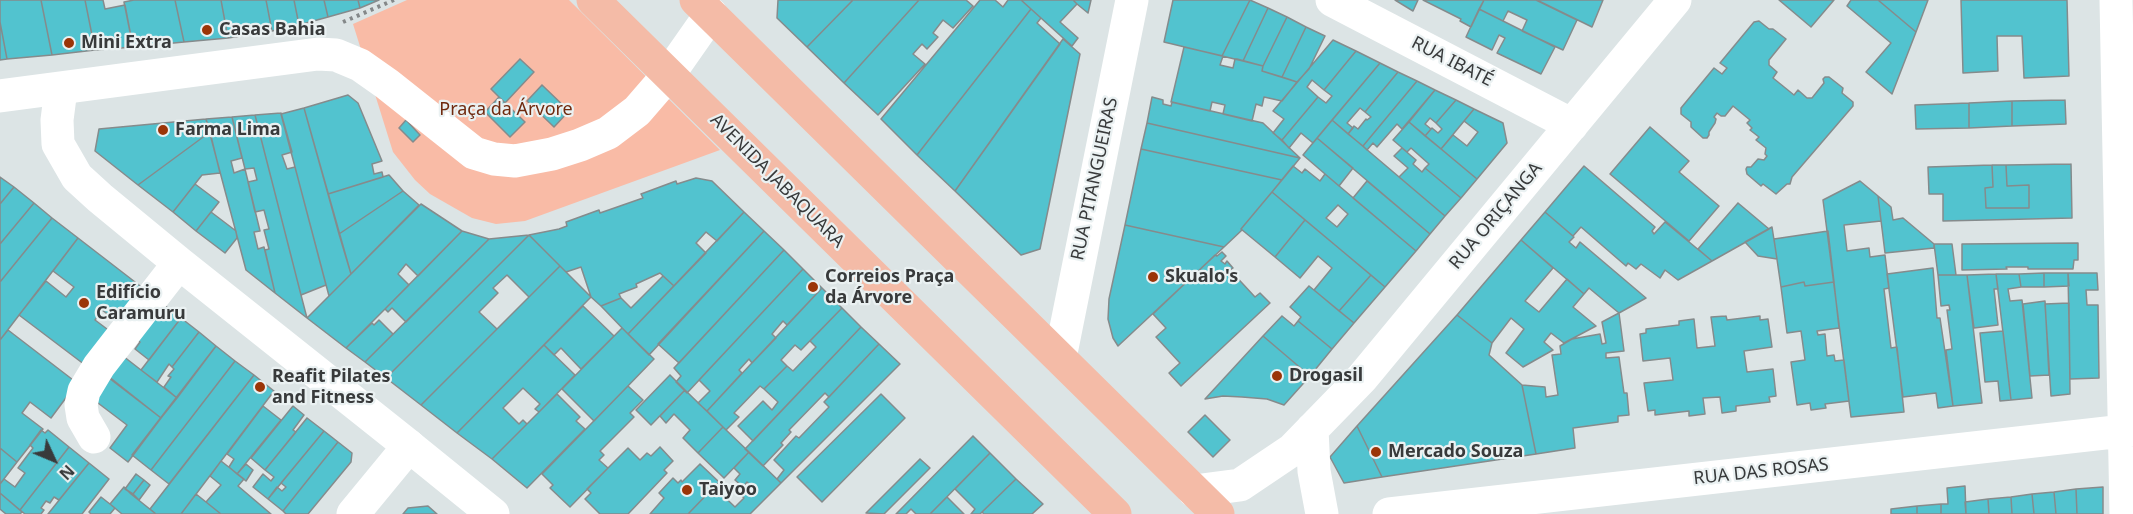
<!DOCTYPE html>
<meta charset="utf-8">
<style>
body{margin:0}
#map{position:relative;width:2133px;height:514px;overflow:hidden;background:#dce4e5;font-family:"Noto Sans",sans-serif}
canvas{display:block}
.north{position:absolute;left:24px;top:430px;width:60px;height:60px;-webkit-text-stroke:4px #eaf1f2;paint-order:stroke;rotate:134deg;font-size:16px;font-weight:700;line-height:24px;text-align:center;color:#383a3b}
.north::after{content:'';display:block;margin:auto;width:21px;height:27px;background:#383a3b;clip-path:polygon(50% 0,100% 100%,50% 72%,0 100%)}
</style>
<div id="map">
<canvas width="2133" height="514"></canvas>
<div class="north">N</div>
</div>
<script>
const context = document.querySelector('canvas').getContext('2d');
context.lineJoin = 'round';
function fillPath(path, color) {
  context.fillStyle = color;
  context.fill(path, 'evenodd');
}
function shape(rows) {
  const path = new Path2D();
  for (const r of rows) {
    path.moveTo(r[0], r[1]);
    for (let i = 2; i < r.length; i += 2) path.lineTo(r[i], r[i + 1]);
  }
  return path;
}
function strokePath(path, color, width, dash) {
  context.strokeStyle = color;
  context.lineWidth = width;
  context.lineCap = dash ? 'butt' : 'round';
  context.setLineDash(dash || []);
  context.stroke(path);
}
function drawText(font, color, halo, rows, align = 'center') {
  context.font = font + ' "Noto Sans",sans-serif';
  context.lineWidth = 4.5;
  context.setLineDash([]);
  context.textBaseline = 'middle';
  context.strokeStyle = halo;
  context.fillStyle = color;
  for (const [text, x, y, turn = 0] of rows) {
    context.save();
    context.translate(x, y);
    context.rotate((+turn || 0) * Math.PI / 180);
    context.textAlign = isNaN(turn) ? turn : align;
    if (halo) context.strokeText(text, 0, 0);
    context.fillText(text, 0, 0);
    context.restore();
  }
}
fillPath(shape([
 [407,0,569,0,720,150,525,221,496,224,472,218,430,194,415,180,393,152,353,24]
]), '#f9bba6');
const building = shape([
 [0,0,41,0,52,55,7,59,0,22,0,0],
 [41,0,85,0,95,50,52,55,41,0],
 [85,0,103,0,105,9,125,5,133,47,95,50,85,0],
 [134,0,175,0,184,42,133,47,124,2,134,0],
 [175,0,221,0,228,38,184,42,175,0],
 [221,0,266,0,272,31,228,38,221,0],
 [266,0,294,0,299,25,272,31,266,0],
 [294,0,324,0,328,17,299,25,294,0],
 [324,0,358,0,360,8,328,17,324,0],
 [358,0,379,0,360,8,358,0],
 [778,0,853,0,807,47,777,18,778,0],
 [853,0,919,0,844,83,807,47,853,0],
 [919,0,966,0,973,6,953,28,943,20,933,33,938,37,927,49,922,44,913,54,925,64,878,115,844,83,919,0],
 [980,0,995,0,1003,7,1008,0,1021,0,1031,9,917,155,881,119,980,0],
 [1021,0,1073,0,1077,4,1060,22,1078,38,1072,46,1021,0],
 [1073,0,1091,0,1088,13,1077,4,1073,0],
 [1173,0,1250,0,1222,56,1164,42,1173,0],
 [1250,0,1268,8,1243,61,1222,56,1250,0],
 [1395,0,1418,0,1413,11,1395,0],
 [1423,0,1484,0,1471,27,1460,21,1461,19,1423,0],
 [1484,0,1536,0,1577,20,1563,50,1522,31,1527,20,1508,11,1503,21,1479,9,1484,0],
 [1537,0,1603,0,1592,27,1537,0],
 [1779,0,1834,0,1811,27,1779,0],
 [1851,0,1878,0,1916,32,1892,94,1866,72,1891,43,1847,6,1851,0],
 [1878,0,1928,0,1916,32,1878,0],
 [1961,0,2067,0,2069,76,2024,78,2022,36,1997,36,1998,71,1963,73,1961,0],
 [1268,8,1287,17,1263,66,1243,61,1268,8],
 [1031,9,1041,18,1037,23,1060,44,955,191,917,155,1031,9],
 [1479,9,1555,47,1541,74,1497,53,1505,38,1499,35,1492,50,1466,37,1479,9],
 [1287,17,1306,27,1282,77,1262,71,1263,66,1287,17],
 [1759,21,1769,29,1773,29,1786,39,1769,60,1769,65,1777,72,1773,78,1794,95,1798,90,1807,98,1812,98,1824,83,1823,79,1825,77,1829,77,1843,88,1842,93,1853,102,1853,106,1792,177,1790,184,1787,184,1776,194,1763,184,1761,186,1747,174,1746,169,1747,167,1751,167,1758,159,1764,160,1767,156,1765,154,1766,148,1756,140,1759,137,1750,130,1752,128,1747,123,1750,120,1733,106,1725,116,1721,116,1717,113,1714,117,1716,119,1715,123,1709,132,1709,135,1707,138,1703,138,1691,127,1691,122,1681,114,1681,108,1714,68,1722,74,1727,68,1720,63,1754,22,1759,21],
 [0,22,7,59,0,60,0,22],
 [1306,27,1325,36,1309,69,1297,82,1282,77,1306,27],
 [1063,39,1080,54,1040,249,1021,255,955,191,1063,39],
 [1333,40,1356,51,1324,90,1312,80,1307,87,1318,97,1282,140,1273,133,1284,119,1273,111,1333,40],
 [1184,47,1223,56,1220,65,1233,68,1235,59,1237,59,1263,66,1262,71,1297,82,1282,101,1264,97,1262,106,1256,104,1252,121,1223,114,1225,105,1212,102,1210,111,1171,102,1184,47],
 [1356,51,1380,63,1313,143,1301,133,1289,148,1282,140,1318,97,1326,103,1332,96,1324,90,1356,51],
 [520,59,534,72,505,103,491,89,520,59],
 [1380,63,1398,72,1365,112,1360,108,1347,123,1353,128,1348,134,1332,120,1380,63],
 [1398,72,1417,81,1363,146,1348,134,1354,126,1358,129,1366,119,1367,120,1371,117,1365,112,1398,72],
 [1417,81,1435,90,1402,129,1397,124,1377,147,1373,143,1367,150,1363,146,1417,81],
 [542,85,569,111,554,127,527,101,542,85],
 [1435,90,1456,100,1436,123,1430,118,1425,124,1431,129,1425,136,1409,122,1435,90],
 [348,95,358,103,382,161,372,164,374,174,382,172,383,177,328,194,304,108,348,95],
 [499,97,525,122,510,137,485,112,499,97],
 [1152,97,1163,100,1163,104,1171,106,1172,102,1263,123,1300,158,1147,123,1152,97],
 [1456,100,1474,109,1441,149,1425,136,1432,128,1438,133,1442,129,1436,123,1456,100],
 [2065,100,2066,124,2012,126,2012,101,2065,100],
 [2012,101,2012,126,1969,128,1969,103,2012,101],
 [1969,103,1969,128,1916,129,1915,105,1969,103],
 [304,108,351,274,329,296,281,114,304,108],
 [1474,109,1503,123,1507,143,1477,179,1441,149,1453,135,1467,146,1478,132,1464,121,1474,109],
 [281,113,292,152,282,155,287,169,295,167,326,285,301,295,255,115,281,113],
 [255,115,301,295,307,318,275,293,265,250,269,249,264,230,269,229,264,210,255,212,248,182,257,180,254,168,245,169,232,117,255,115],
 [232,117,242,158,231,161,234,173,245,169,260,231,254,232,258,249,264,247,275,293,246,270,206,119,232,117],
 [206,119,210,132,138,185,95,151,99,129,206,119],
 [406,120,420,135,413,142,399,128,406,120],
 [1332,120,1445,216,1430,234,1317,138,1332,120],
 [1409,122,1477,179,1461,198,1425,168,1429,164,1411,148,1407,152,1393,140,1409,122],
 [1147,123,1300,158,1282,180,1141,149,1147,123],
 [1650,127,1689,161,1679,172,1719,206,1689,241,1610,174,1650,127],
 [210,132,220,173,202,175,173,212,138,185,210,132],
 [1317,138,1353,168,1339,186,1303,155,1317,138],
 [1402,148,1416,160,1413,164,1422,172,1425,168,1461,198,1445,216,1399,177,1408,168,1394,156,1402,148],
 [1141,149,1282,180,1241,229,1242,230,1224,247,1125,225,1141,149],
 [2071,164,2072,218,1943,221,1943,194,1929,194,1928,167,1992,165,1993,187,1985,188,1986,208,2029,208,2029,185,2007,186,2006,165,2071,164],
 [1992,165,2006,165,2007,186,2029,185,2029,208,1986,208,1985,188,1993,187,1992,165],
 [1293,166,1302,173,1305,169,1320,181,1325,174,1416,251,1385,287,1272,192,1293,166],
 [1338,205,1348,214,1337,227,1326,218,1338,205],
 [1584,166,1655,227,1652,231,1654,234,1665,222,1712,261,1678,280,1665,270,1660,278,1641,264,1636,269,1628,263,1626,266,1581,227,1573,236,1545,212,1584,166],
 [389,175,403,191,339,234,328,194,389,175],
 [0,177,14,187,0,204,0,177],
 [696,178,712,181,744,212,717,241,706,232,696,243,706,253,674,286,660,273,636,284,637,287,619,294,621,298,601,306,591,297,581,267,566,272,529,235,559,229,567,226,566,222,599,210,600,213,643,198,641,194,676,181,677,184,696,178],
 [1367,181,1430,234,1416,251,1353,198,1367,181],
 [1860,181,1878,196,1881,221,1844,225,1847,251,1869,248,1870,257,1885,255,1889,288,1884,289,1891,348,1897,347,1904,412,1851,417,1823,200,1860,181],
 [195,184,219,202,196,231,173,212,195,184],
 [14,187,34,203,0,244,0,204,14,187],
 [403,191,419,205,351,274,339,234,403,191],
 [1272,192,1305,220,1275,257,1241,229,1272,192],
 [1878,196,1891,207,1893,220,1903,218,1934,244,1934,248,1885,253,1878,196],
 [34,203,52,218,0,282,0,244,34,203],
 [1738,203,1769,229,1712,261,1698,249,1738,203],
 [421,204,462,231,418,276,406,264,398,274,409,285,346,348,307,318,421,204],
 [211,212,236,231,237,238,225,253,196,231,211,212],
 [744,212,764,231,649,355,628,334,744,212],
 [1545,212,1574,237,1569,242,1576,248,1580,242,1646,298,1619,313,1589,288,1584,294,1521,240,1545,212],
 [52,218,78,238,0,340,0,282,52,218],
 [1305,220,1371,275,1339,311,1314,290,1332,268,1318,256,1300,278,1275,257,1305,220],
 [1125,225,1224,247,1118,346,1113,338,1108,319,1109,299,1125,225],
 [1772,227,1777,259,1758,256,1745,242,1772,227],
 [462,231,489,239,406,322,392,308,388,312,385,309,462,231],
 [764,231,784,250,679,363,658,344,764,231],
 [1828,231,1834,282,1805,286,1804,282,1781,287,1774,239,1828,231],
 [529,235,560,266,529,297,507,275,493,288,498,293,479,312,497,329,421,405,386,378,529,235],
 [529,235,386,378,365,362,489,239,529,235],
 [78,238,148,292,122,325,102,310,95,320,115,335,89,368,19,315,46,281,66,297,74,287,53,271,78,238],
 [1521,240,1553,268,1525,301,1539,312,1567,279,1584,294,1573,307,1596,326,1564,343,1551,333,1544,342,1553,350,1523,367,1506,353,1524,329,1511,318,1492,343,1457,315,1521,240],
 [2078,243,2078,260,2074,260,2073,269,2028,269,2028,267,2006,267,2007,269,1962,270,1962,244,2078,243],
 [1934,244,1952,244,1956,275,1938,275,1934,244],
 [784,250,803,269,687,393,676,382,681,376,674,368,784,250],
 [1222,252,1226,256,1221,261,1225,264,1227,261,1233,268,1230,270,1255,297,1260,293,1270,303,1181,386,1169,373,1180,363,1156,337,1166,328,1153,314,1215,255,1217,256,1222,252],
 [560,266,591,297,457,433,421,405,560,266],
 [1933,268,1937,318,1940,318,1953,406,1938,408,1936,393,1903,397,1887,274,1933,268],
 [803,269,822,288,787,325,783,321,772,334,776,338,752,363,749,359,739,370,742,373,707,411,698,403,710,391,699,380,803,269],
 [2044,273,2068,273,2069,286,2044,287,2044,273],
 [2044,273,2044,287,2021,287,2019,274,2044,273],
 [2068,273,2097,273,2098,290,2086,290,2087,305,2098,305,2099,378,2070,379,2068,273],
 [1996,274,2019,274,2021,287,2008,289,2010,301,2022,300,2032,398,2011,400,1996,274],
 [1996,274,1998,289,1994,289,1998,325,1974,328,1967,275,1996,274],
 [1371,275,1385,287,1354,323,1339,311,1371,275],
 [1938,275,1967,275,1982,403,1953,406,1946,350,1952,349,1947,310,1950,310,1949,305,1941,306,1938,275],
 [663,276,674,286,628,334,601,306,621,298,631,308,663,276],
 [1804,282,1805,286,1834,282,1839,328,1817,331,1818,335,1825,334,1827,356,1834,355,1835,361,1844,360,1849,401,1825,404,1826,408,1811,410,1810,403,1797,405,1791,362,1805,360,1801,331,1787,333,1781,287,1804,282],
 [1309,286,1354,323,1332,349,1298,321,1301,317,1290,307,1309,286],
 [822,288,842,308,801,350,795,345,781,360,787,366,764,389,760,386,734,413,739,417,726,430,707,411,822,288],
 [2045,301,2049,375,2030,376,2023,304,2045,301],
 [2069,303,2070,394,2051,396,2045,304,2069,303],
 [163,304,181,318,149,360,135,349,140,342,136,339,163,304],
 [583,306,614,336,581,369,561,348,554,355,544,345,583,306],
 [842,308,861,327,753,441,738,426,763,401,772,410,778,402,764,389,787,366,793,371,816,347,810,341,842,308],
 [1619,313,1624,351,1606,353,1606,358,1619,357,1624,393,1627,393,1629,415,1618,416,1618,422,1573,428,1575,448,1536,454,1522,385,1545,387,1546,397,1558,395,1552,355,1561,354,1560,346,1572,339,1600,334,1602,344,1606,343,1602,322,1619,313],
 [1457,315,1492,343,1489,355,1522,385,1536,454,1382,477,1357,426,1457,315],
 [1282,316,1294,326,1298,321,1332,349,1310,376,1263,336,1282,316],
 [1726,316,1727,320,1760,316,1760,320,1768,319,1772,347,1744,351,1747,372,1773,369,1776,396,1769,397,1770,402,1736,406,1736,411,1722,413,1720,397,1703,398,1705,414,1689,416,1689,411,1655,415,1655,410,1648,411,1644,383,1673,380,1670,358,1643,361,1640,334,1646,333,1646,329,1679,325,1679,321,1694,319,1697,348,1715,346,1711,317,1726,316],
 [181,318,199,332,172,367,169,364,157,382,141,370,181,318],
 [379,320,393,334,365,362,346,348,372,323,374,325,379,320],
 [861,327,879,344,829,397,825,393,789,430,791,432,781,443,783,445,763,466,745,449,861,327],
 [622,328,654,359,594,421,562,389,622,328],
 [8,330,77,383,51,418,30,402,22,413,43,429,17,462,0,448,0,340,8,330],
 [2003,331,2011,400,2000,401,1998,381,1985,382,1980,333,2003,331],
 [199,332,216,346,177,398,164,387,171,377,168,376,174,369,172,367,199,332],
 [1263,336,1310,376,1284,405,1267,399,1242,397,1223,396,1205,399,1263,336],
 [879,344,900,364,781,483,777,479,784,470,774,460,796,436,799,438,829,407,824,402,879,344],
 [544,345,575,375,539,412,535,409,540,404,523,388,503,408,519,424,523,420,527,424,492,459,457,433,544,345],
 [216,346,235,361,151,470,132,455,216,346],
 [123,356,177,398,161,418,108,376,123,356],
 [235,361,254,375,169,484,151,470,235,361],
 [105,375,161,418,128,462,110,448,127,425,94,400,105,375],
 [254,375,274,391,181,514,156,514,150,509,254,375],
 [670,375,685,390,651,425,636,410,670,375],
 [628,386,643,400,630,413,634,417,600,451,604,455,599,460,608,468,570,507,550,488,553,485,542,474,628,386],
 [685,390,723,427,698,453,683,438,690,430,674,414,666,423,660,416,685,390],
 [557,394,580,417,576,421,585,429,527,488,492,459,557,394],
 [881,394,905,418,822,502,797,477,881,394],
 [263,406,281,420,237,474,229,467,234,459,227,454,263,406],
 [293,406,304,415,293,430,296,432,265,470,251,458,293,406],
 [1205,415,1230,440,1213,457,1188,432,1205,415],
 [307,418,324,431,268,499,253,487,263,474,271,481,274,477,265,470,307,418],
 [1357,426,1382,477,1344,483,1330,457,1357,426],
 [723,427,749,452,724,478,698,453,723,427],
 [41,430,45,433,48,430,69,447,20,510,0,493,0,484,4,479,15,487,25,473,18,468,33,448,30,445,41,430],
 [324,431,338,442,283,511,268,499,277,487,282,491,286,487,281,483,324,431],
 [973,436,990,453,930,514,916,514,911,509,906,514,896,514,973,436],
 [338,442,352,453,351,462,308,514,286,514,283,511,338,442],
 [69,447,89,463,59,500,54,497,50,503,46,501,41,508,44,510,41,514,25,514,20,510,69,447],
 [660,447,673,461,664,470,667,473,628,514,600,514,585,499,591,493,587,489,628,448,640,460,647,453,651,456,660,447],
 [0,448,17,462,0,484,0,448],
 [749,452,781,483,750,514,688,514,714,487,735,507,744,498,739,493,749,484,747,482,743,487,735,480,740,474,734,468,749,452],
 [990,453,1016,479,980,514,971,514,975,509,955,489,990,453],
 [920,459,930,468,884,514,866,513,920,459],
 [221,461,244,479,238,486,271,514,221,514,206,502,221,485,210,476,221,461],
 [89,463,109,479,82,514,48,514,89,463],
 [246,464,253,470,246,481,237,474,246,464],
 [700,464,719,482,688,514,650,514,664,498,659,493,673,478,678,483,681,480,682,482,700,464],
 [136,474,144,480,133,494,125,489,136,474],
 [1016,479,1043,504,1032,514,984,514,982,512,1016,479],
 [144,480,150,485,139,500,133,494,144,480],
 [1965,486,1966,514,1941,514,1941,504,1948,504,1947,488,1965,486],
 [124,487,131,494,156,514,122,514,110,504,124,487],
 [2103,487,2103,514,2077,514,2076,489,2103,487],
 [2076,489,2077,514,2056,514,2054,492,2076,489],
 [2054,492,2056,514,2034,514,2032,494,2054,492],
 [0,493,22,512,20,514,6,514,0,509,0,493],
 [196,494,221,514,181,514,196,494],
 [2032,494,2034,514,2012,514,2011,497,2032,494],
 [101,497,115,508,110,514,91,514,89,512,101,497],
 [947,497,964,514,930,514,947,497],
 [2011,497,2012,514,1989,514,1988,499,2011,497],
 [1988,499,1989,514,1966,514,1965,502,1988,499],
 [1941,504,1941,514,1917,514,1917,506,1941,504],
 [428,506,437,514,403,514,408,508,428,506],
 [1917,506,1917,514,1891,514,1891,509,1917,506]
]);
fillPath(building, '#52c3cf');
strokePath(building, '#858b8c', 1.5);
strokePath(shape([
 [343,22,394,0]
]), '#848889', 4, [3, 4.5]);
strokePath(shape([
 [1332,0,1572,125],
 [2116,0,2126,514],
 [61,89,57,120,58,144,77,177,100,198,179,263,409,446],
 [1060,358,1132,0],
 [1312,429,1314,471,1322,514],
 [94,437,83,418,81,405,84,391,99,366,179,263],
 [1194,491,1240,485,1292,450,1362,378,1675,0],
 [1389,514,2133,430]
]), '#fff', 33);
strokePath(shape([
 [0,96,318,54,336,55,360,65,387,84,474,153,494,159,515,161,552,154,580,145,608,133,637,111,669,74,711,14],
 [353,514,409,446,493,514]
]), '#fff', 33);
strokePath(shape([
 [593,0,1115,514],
 [696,0,1218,514]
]), '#f4bba7', 33);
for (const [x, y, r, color] of [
 [207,30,6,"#9b3508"],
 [69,43,6,"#9b3508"],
 [163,130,6,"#9b3508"],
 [1153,277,6,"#9b3508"],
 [813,287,6,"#9b3508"],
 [84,303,6,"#9b3508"],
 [1277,376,6,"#9b3508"],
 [260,387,6,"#9b3508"],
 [1376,452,6,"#9b3508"],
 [687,490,6,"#9b3508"]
]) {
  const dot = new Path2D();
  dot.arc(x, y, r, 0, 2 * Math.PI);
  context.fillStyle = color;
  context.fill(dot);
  strokePath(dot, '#eaf1f2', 2);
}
drawText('bold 18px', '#383a3b', '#eaf1f2', [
 ["Casas Bahia",219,30],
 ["Mini Extra",81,43],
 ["Farma Lima",175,130],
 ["Correios Praça",825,277],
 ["da Árvore",825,298],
 ["Skualo's",1165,277],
 ["Edifício",96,293],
 ["Caramuru",96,314],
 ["Drogasil",1289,376],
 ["Reafit Pilates",272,377],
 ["and Fitness",272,398],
 ["Mercado Souza",1388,452],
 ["Taiyoo",699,490]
], 'left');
drawText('18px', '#383a3b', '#eaf1f2', [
 ["RUA IBATÉ",1452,62,27],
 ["RUA PITANGUEIRAS",1095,179,-78],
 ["AVENIDA JABAQUARA",777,181,45],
 ["RUA ORIÇANGA",1496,216,-50],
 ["RUA DAS ROSAS",1761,472,-6]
]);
drawText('18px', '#702a0f', '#eaf1f2', [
 ["Praça da Árvore",506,110]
]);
</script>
